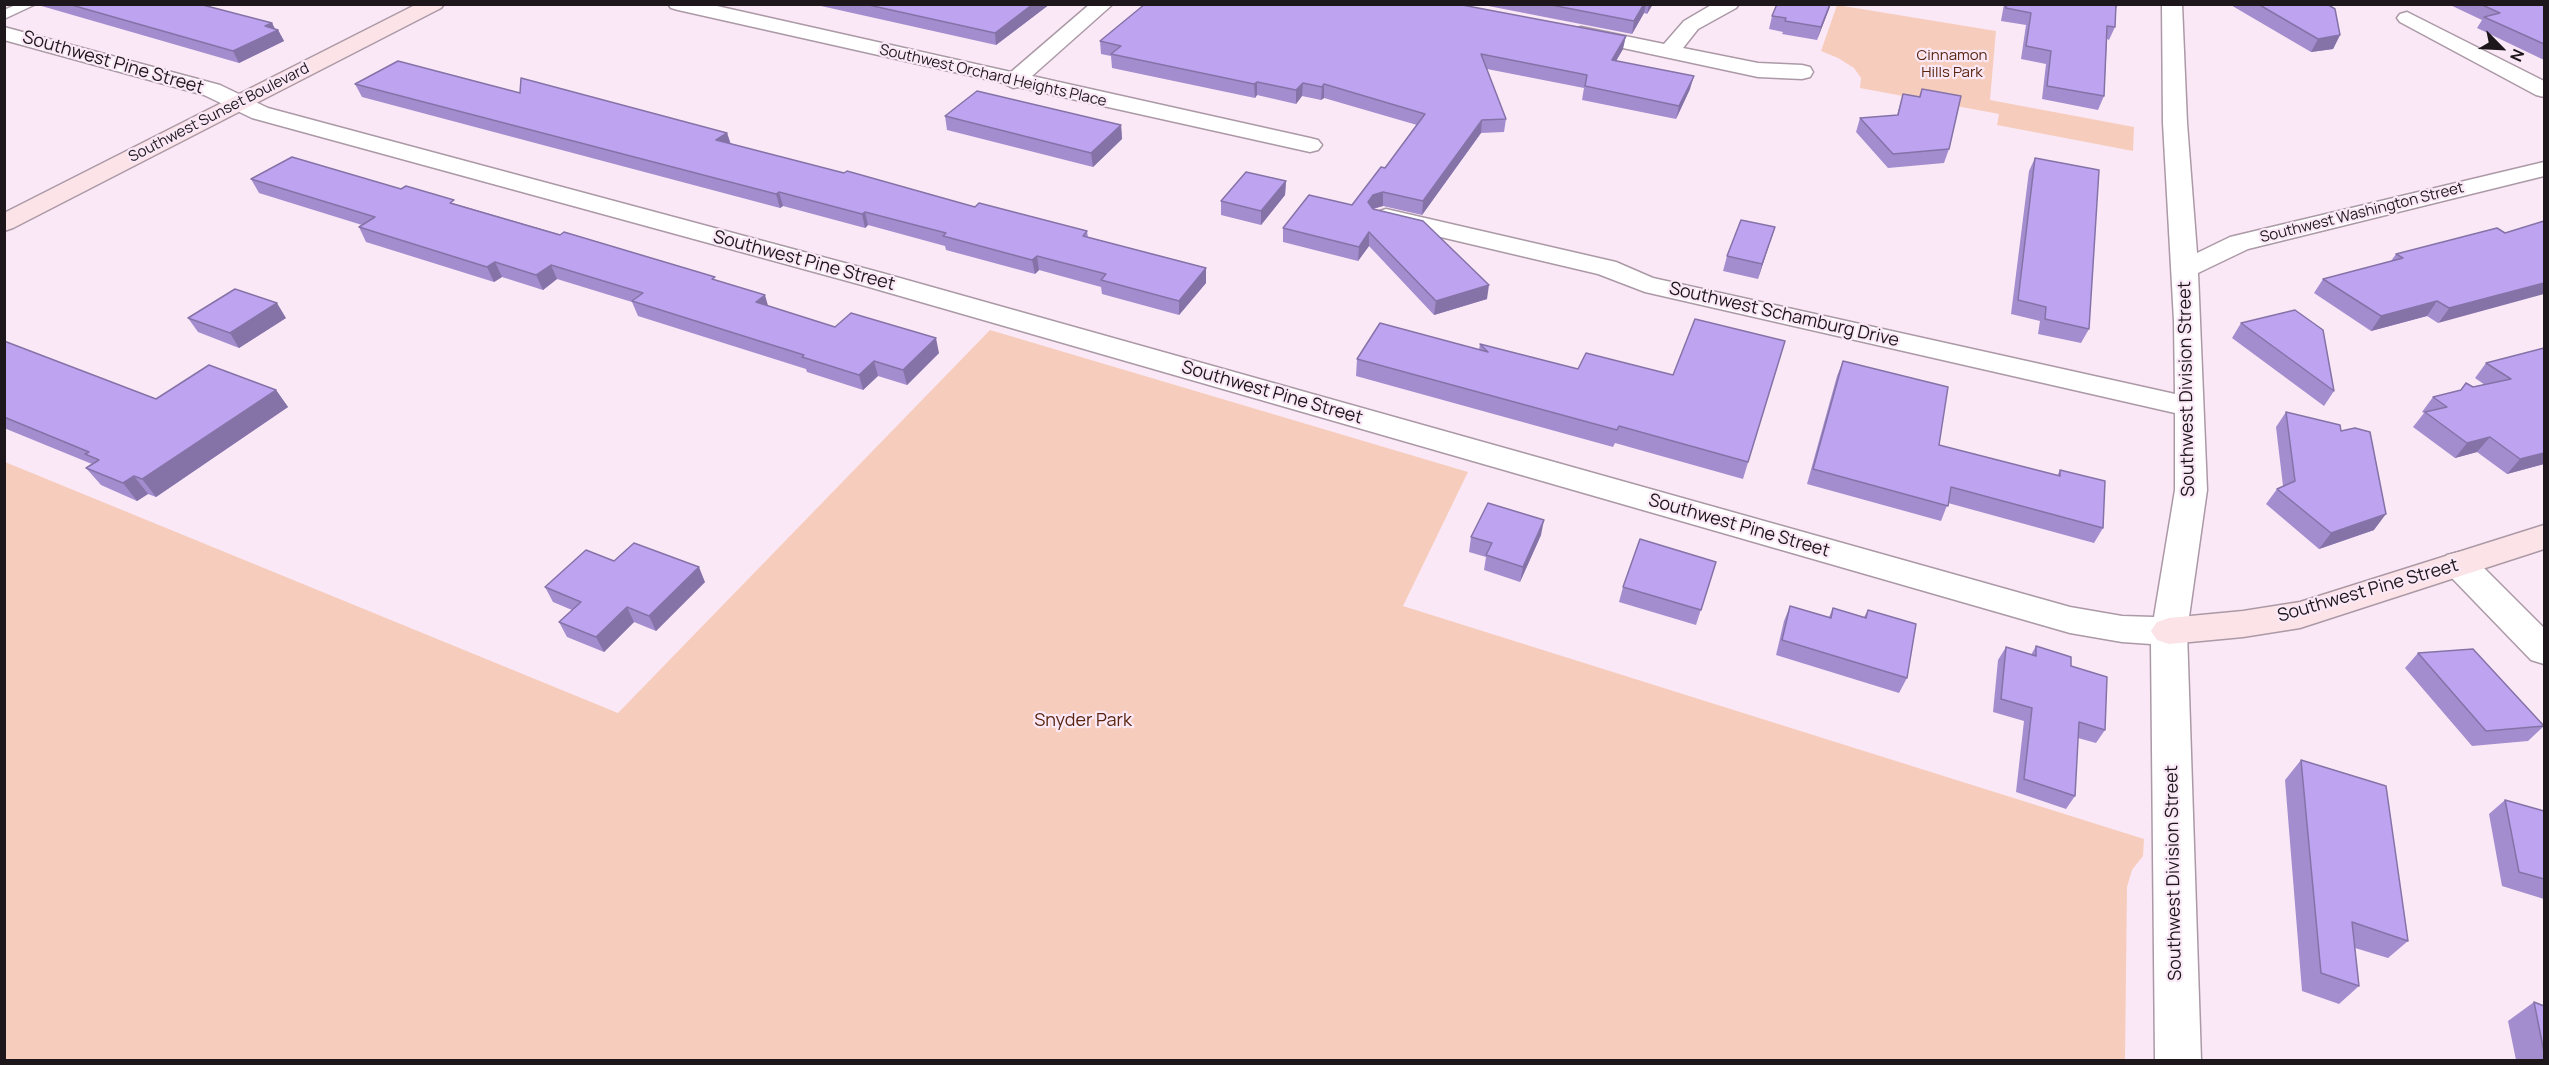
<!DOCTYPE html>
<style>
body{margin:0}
#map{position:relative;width:2549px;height:1065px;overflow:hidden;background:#fbe8f7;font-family:Manrope,sans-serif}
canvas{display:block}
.frame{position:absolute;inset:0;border:6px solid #1d171c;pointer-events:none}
.north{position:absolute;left:2471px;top:18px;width:60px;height:60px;-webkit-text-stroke:4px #fbe8f7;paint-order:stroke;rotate:114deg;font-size:16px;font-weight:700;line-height:24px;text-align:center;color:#1d171c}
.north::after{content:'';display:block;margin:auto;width:21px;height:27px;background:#1d171c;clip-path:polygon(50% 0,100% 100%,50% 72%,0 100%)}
</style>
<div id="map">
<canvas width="2549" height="1065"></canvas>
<div class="frame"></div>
<div class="north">N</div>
</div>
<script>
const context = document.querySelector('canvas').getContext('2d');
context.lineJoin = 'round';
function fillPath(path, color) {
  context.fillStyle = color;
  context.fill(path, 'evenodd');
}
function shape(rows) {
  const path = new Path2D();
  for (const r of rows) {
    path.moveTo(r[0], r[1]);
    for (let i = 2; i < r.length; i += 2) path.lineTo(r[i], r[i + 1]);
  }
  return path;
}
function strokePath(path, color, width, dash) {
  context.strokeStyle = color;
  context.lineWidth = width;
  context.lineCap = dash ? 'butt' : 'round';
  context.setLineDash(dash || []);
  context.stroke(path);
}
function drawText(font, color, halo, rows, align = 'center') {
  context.font = font + ' Manrope,sans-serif';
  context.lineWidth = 4.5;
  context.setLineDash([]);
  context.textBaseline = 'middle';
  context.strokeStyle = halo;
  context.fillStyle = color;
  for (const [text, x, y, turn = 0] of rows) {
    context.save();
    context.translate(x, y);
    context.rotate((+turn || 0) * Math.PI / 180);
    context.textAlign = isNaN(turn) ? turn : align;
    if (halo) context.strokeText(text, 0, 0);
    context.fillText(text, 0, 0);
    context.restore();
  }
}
fillPath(shape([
 [1837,5,1996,31,1990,100,2134,127,2133,151,1997,125,1999,114,1860,88,1861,78,1854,68,1838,58,1821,51],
 [990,330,1468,472,1403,606,2144,839,2143,856,2132,870,2127,887,2125,1060,5,1060,5,462,618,713]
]), '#f6cdbc');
const lane = shape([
 [18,4,36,4,4,19,4,10,18,4]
]);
const street = shape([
 [668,4,708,4,1011,72,1090,4,1113,4,1032,76,1310,138,1318,140,1322,145,1318,150,1310,152,1018,87,1013,88,1003,83,678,10,671,8,668,4],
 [1713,4,1739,4,1736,8,1698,29,1683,48,1758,63,1802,65,1810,67,1813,72,1810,77,1802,79,1758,77,1581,39,1574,37,1570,33,1574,29,1581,27,1664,44,1684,21,1713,4],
 [2162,4,2182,4,2187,123,2197,253,2230,237,2544,162,2544,176,2248,249,2198,273,2207,490,2187,631,2201,1060,2155,1060,2151,644,2122,642,2070,633,862,285,252,118,204,95,4,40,4,27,220,85,268,108,882,273,2070,607,2122,616,2154,617,2175,490,2175,413,1645,292,1598,274,1377,222,1373,217,1377,212,1386,209,1616,262,1653,278,2175,394,2174,321,2163,123,2162,4],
 [2407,12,2544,81,2544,97,2536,95,2400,22,2397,18,2400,14,2407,12],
 [2459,552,2471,555,2544,628,2544,664,2531,660,2447,573,2442,564,2447,555,2459,552]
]);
const secondary = shape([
 [417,4,444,4,441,8,13,228,4,231,4,213,417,4],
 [2544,525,2544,549,2300,628,2243,637,2169,644,2157,640,2151,631,2157,622,2169,618,2243,611,2300,602,2544,525]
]);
strokePath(lane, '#ab99a6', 3);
strokePath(street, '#ab99a6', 3);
strokePath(secondary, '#ab99a6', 3);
fillPath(lane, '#fff');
fillPath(street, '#fff');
fillPath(secondary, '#fce3e7');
fillPath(shape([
 [199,4,272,23,275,29,278,30,284,41,239,63,38,5],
 [812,4,1050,4,996,45],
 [1478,4,1653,4,1647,14,1644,13,1632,34],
 [1831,4,1817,40,1782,34,1783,32,1769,29,1772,16],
 [2004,4,2118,4,2115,11,2115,27,2109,40,2107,39,2104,96,2098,110,2042,99,2046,64,2021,59,2026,25,2001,21],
 [2229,4,2327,4,2340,35,2333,49,2311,52],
 [2448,4,2544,4,2544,60,2477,28,2482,20],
 [1100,41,1623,49,1616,61,1690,89,1676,119,1582,100,1584,88,1487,69,1506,119,1504,132,1481,133,1422,215,1383,206,1373,209,1487,299,1434,315,1369,246,1358,261,1283,242,1283,228,1352,205,1385,168,1417,125,1324,98,1321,100,1302,96,1296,104,1257,95,1255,98,1112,68,1111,56,1101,54],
 [355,84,520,93,727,133,731,144,975,207,1087,231,1088,237,1206,268,1206,283,1179,315,1102,294,1101,287,1039,270,1035,274,946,250,945,246,868,225,865,228,783,206,780,208,362,97],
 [1922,89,1949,149,1944,163,1888,168,1856,132,1860,118,1897,115,1903,94,1919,97],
 [945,116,1121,125,1122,139,1093,167,947,130],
 [2035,158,2089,329,2081,343,2038,334,2040,321,2011,314,2029,171],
 [251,179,401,189,456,204,716,280,768,306,835,327,939,353,907,385,878,376,863,390,807,372,806,369,638,316,632,302,557,279,543,290,502,277,494,282,366,242,359,227,362,225,259,193],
 [1286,181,1285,195,1261,225,1221,215,1221,201],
 [1775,227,1758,279,1723,271,1727,256],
 [2505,233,2438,323,2427,316,2371,331,2314,293,2323,279,2391,261,2396,254],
 [188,318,286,318,239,348,198,332],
 [2241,323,2334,391,2324,406,2232,338],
 [4,341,156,399,276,390,288,407,156,497,148,494,137,501,101,485,86,468,92,464,4,428],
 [1785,341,1743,479,1615,443,1613,447,1356,376,1357,359,1479,350,1480,344,1578,369,1673,375],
 [2544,348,2544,464,2507,474,2477,452,2455,458,2413,427,2424,413,2422,412,2433,397,2485,385,2475,378,2486,363],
 [1843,361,1939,445,2057,476,2060,470,2103,528,2094,543,1948,503,1941,521,1807,484,1837,376],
 [2286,412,2341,431,2374,530,2319,549,2266,504,2277,489,2283,486,2276,427],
 [1541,535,1520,582,1484,570,1486,557,1469,552,1471,537],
 [614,561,705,582,656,631,634,622,604,652,567,637,559,622,572,610,553,602,545,587],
 [1716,562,1696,625,1619,602,1623,587],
 [1790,606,1829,617,1833,608,1864,617,1868,610,1907,678,1899,693,1776,655,1784,621],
 [2036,646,2071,666,2105,730,2096,743,2078,738,2075,796,2066,809,2016,792,2024,721,1993,712,1998,660,2006,647,2031,655],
 [2418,653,2544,726,2528,741,2472,746,2405,668],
 [2301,760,2408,941,2388,958,2355,948,2359,986,2339,1004,2302,991,2285,780],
 [2505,800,2544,811,2544,899,2502,886,2489,814],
 [2534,1002,2544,1006,2544,1060,2516,1060,2508,1021]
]), '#a38dce');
fillPath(shape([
 [1033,4,1050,4,996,45,995,33],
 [1644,4,1646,4,1644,13,1632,34,1634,21],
 [1649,4,1653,4,1647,14],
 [1830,4,1831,4,1817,40,1821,27],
 [272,23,276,31,278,30,284,41,239,63,233,51,265,26],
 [2340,35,2333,49,2311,52,2318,39],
 [1626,36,1623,49,1609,73,1612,60],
 [1694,76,1690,89,1676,119,1679,106],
 [1257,82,1257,95,1255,98,1254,84],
 [1303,83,1302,96,1296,104,1296,90],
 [1324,84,1324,98,1321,100,1322,87],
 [1482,120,1481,133,1422,215,1423,201],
 [1121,125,1122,139,1093,167,1091,153],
 [727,133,731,146,716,140],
 [1286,181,1285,195,1261,225,1261,211],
 [779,192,783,206,780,208,776,194],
 [1383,192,1383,206,1372,209,1368,202,1373,195],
 [865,212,868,225,865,228,862,214],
 [1775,227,1770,242,1758,279,1762,264],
 [1369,232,1369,246,1358,261,1359,247],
 [1037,256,1039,270,1035,274,1032,260],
 [495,262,502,277,494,282,487,267],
 [551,265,557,279,543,290,536,275],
 [1206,268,1206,283,1179,315,1179,301],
 [2544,283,2544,294,2438,323,2449,308],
 [1489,285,1487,299,1434,315,1436,301],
 [765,295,769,309,756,302],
 [2437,301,2427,316,2371,331,2381,316],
 [277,303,286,318,239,348,230,333],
 [936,338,939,353,907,385,903,370],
 [874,361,878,376,863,390,859,375],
 [276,390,288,407,156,497,142,479],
 [2490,437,2477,452,2455,458,2467,443],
 [2544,453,2544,464,2507,474,2520,459],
 [134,476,148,494,137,501,123,483],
 [2386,514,2374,530,2319,549,2331,533],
 [1544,520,1541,535,1520,582,1523,567],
 [699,567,705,582,656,631,649,616],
 [627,607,634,622,604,652,596,637]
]), '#8573a8');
const building = shape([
 [68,4,199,4,272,23,265,26,278,30,233,51,68,4],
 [864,4,1033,4,995,33,864,4],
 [1145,4,1457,4,1626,36,1612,60,1694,76,1679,106,1585,86,1587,75,1481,54,1506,119,1482,120,1423,201,1383,192,1373,195,1368,202,1373,209,1423,221,1489,285,1436,301,1369,232,1359,247,1283,228,1309,195,1352,205,1381,167,1385,168,1425,114,1324,84,1322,87,1303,83,1296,90,1257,82,1254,84,1111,54,1121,46,1100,41,1145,4],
 [1546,4,1644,4,1634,21,1546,4],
 [1777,4,1830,4,1821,27,1785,21,1786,18,1772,16,1777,4],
 [2006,4,2116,4,2115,27,2107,26,2104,96,2047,86,2051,51,2026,46,2031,13,2006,8,2006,4],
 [2258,4,2327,4,2335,9,2340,35,2318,39,2258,4],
 [2480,4,2544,4,2544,44,2484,17,2500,13,2480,4],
 [398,61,520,93,521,78,727,133,716,140,844,173,847,171,975,207,979,203,1087,231,1083,236,1206,268,1179,301,1101,280,1106,274,1037,256,1032,260,943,236,946,233,865,212,862,214,779,192,776,194,355,84,398,61],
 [1922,89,1961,96,1949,149,1893,154,1860,118,1898,115,1903,94,1920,97,1922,89],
 [977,91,1121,125,1091,153,945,116,977,91],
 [292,157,401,189,406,186,454,200,450,203,560,235,564,232,715,277,712,279,765,295,756,302,835,327,851,313,936,338,903,370,874,361,859,375,802,357,804,355,632,301,643,293,551,265,536,275,495,262,487,267,359,227,375,217,251,179,292,157],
 [2035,158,2099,170,2089,329,2045,319,2046,307,2018,300,2035,158],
 [1246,172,1286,181,1261,211,1221,201,1246,172],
 [1741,220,1775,227,1762,264,1727,256,1741,220],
 [2544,221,2544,283,2449,308,2437,301,2381,316,2323,279,2403,258,2396,254,2497,228,2505,233,2544,221],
 [235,289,277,303,230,333,188,318,235,289],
 [2295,310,2323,330,2334,391,2241,323,2295,310],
 [1695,319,1785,341,1748,462,1619,426,1617,430,1357,359,1380,323,1488,352,1480,344,1578,369,1586,353,1673,375,1695,319],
 [4,341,156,399,209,365,276,390,142,479,134,476,123,483,86,468,99,460,85,454,89,452,4,417,4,341],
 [2544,348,2544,453,2520,459,2490,437,2467,443,2425,412,2447,407,2433,397,2461,390,2466,383,2473,387,2511,379,2486,363,2544,348],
 [1843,361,1948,387,1939,445,2060,476,2060,470,2105,481,2103,528,1951,487,1948,506,1813,469,1843,361],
 [2286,412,2340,425,2341,431,2355,428,2370,432,2386,514,2331,533,2277,489,2295,481,2286,412],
 [1488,503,1544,520,1523,567,1486,555,1492,543,1471,537,1488,503],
 [1640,539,1716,562,1701,610,1623,587,1640,539],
 [634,543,699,567,649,616,627,607,596,637,559,622,581,602,545,587,586,550,614,561,634,543],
 [1790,606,1831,618,1833,608,1866,618,1868,610,1916,624,1907,678,1782,640,1790,606],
 [2036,646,2071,657,2071,666,2107,677,2105,730,2079,722,2075,796,2024,779,2032,708,2001,699,2006,647,2036,656,2036,646],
 [2473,649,2544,726,2486,731,2418,653,2473,649],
 [2301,760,2386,786,2408,941,2352,922,2359,986,2321,973,2301,760],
 [2505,800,2544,811,2544,879,2519,872,2505,800],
 [2534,1002,2544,1006,2544,1052,2534,1002]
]);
fillPath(building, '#bea4f0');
strokePath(building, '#8573a8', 1.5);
drawText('15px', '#58240e', '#fbe8f7', [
 ["Cinnamon",1952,56],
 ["Hills Park",1952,73]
]);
drawText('15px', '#1d171c', '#fbe8f7', [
 ["Southwest Orchard Heights Place",993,76,13],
 ["Southwest Sunset Boulevard",219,113,-27],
 ["Southwest Washington Street",2362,213,-14]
]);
drawText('18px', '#1d171c', '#fbe8f7', [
 ["Southwest Pine Street",113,63,16],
 ["Southwest Pine Street",804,261,15],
 ["Southwest Schamburg Drive",1784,315,13],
 ["Southwest Division Street",2187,389,-91],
 ["Southwest Pine Street",1272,393,16],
 ["Southwest Pine Street",1739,526,16],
 ["Southwest Pine Street",2368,591,-16],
 ["Southwest Division Street",2174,873,-91]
]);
drawText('18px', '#58240e', '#fbe8f7', [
 ["Snyder Park",1083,721]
]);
</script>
